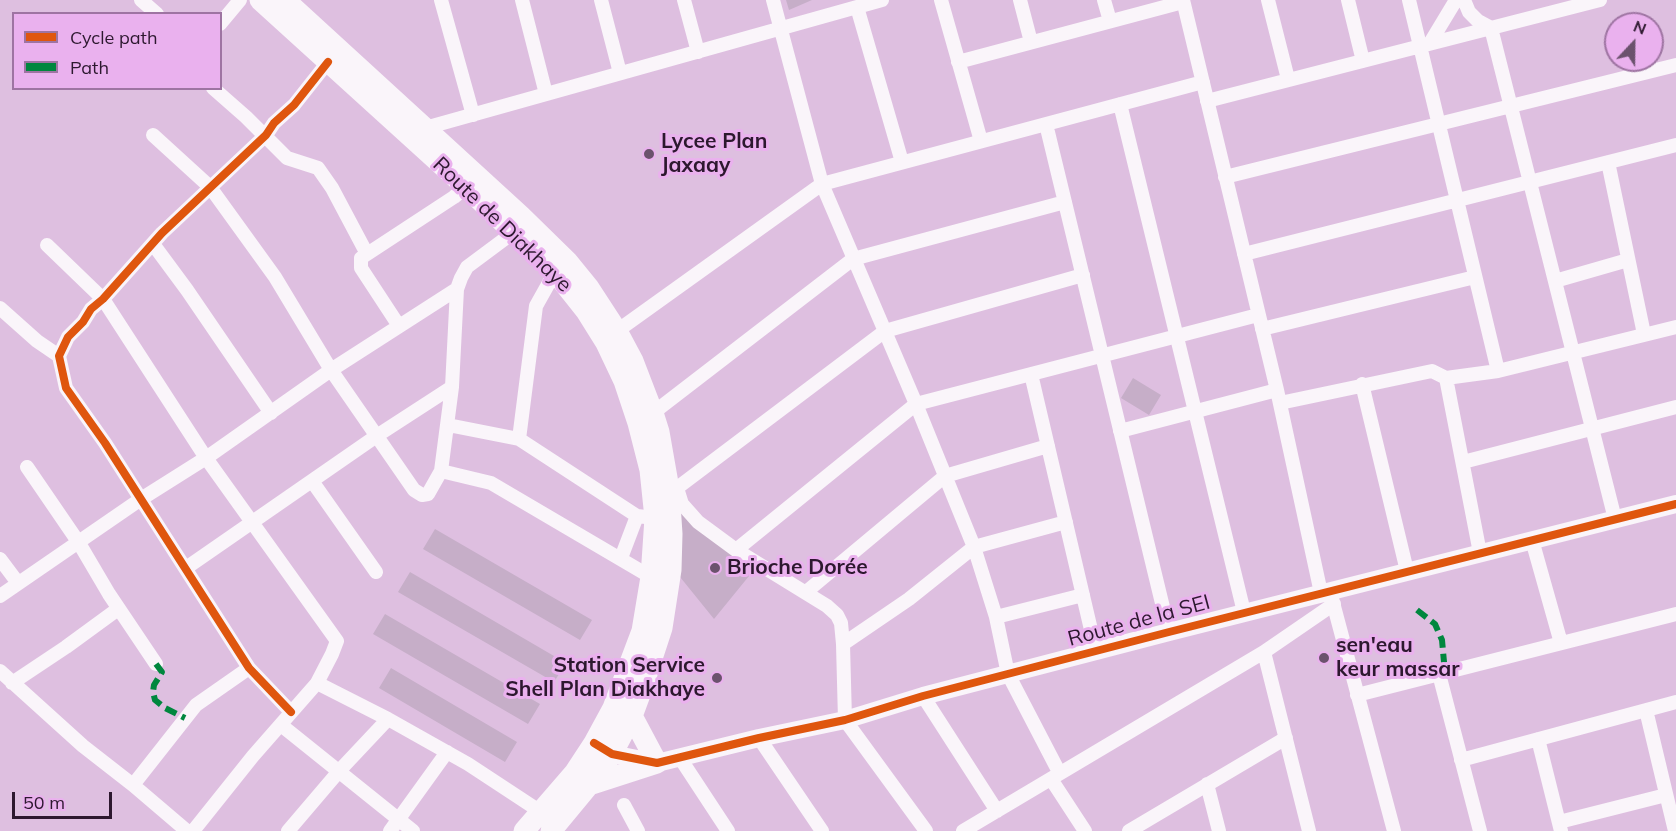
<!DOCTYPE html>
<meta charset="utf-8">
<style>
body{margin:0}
#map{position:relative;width:1676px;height:831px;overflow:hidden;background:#debfe0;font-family:Mulish,sans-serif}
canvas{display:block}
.legend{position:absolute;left:12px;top:12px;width:210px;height:78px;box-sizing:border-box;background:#eab1ee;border:2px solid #9e74a2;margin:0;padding:8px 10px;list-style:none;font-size:18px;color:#2d182f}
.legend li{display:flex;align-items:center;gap:12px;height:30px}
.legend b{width:30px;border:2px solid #9e74a2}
.north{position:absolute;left:1604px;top:12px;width:60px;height:60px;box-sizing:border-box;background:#eab1ee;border:2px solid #9e74a2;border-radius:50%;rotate:22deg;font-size:16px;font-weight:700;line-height:24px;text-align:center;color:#2d182f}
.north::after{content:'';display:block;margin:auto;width:21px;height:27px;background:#6b526d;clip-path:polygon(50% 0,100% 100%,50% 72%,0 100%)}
.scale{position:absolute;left:12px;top:792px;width:100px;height:27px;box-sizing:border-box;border:3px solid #2d182f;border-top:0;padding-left:8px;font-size:18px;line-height:21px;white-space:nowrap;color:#2d182f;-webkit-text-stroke:4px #eab1ee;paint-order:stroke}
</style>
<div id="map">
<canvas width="1676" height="831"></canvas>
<ul class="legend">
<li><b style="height:8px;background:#df560e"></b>Cycle path</li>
<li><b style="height:8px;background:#00873e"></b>Path</li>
</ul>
<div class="north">N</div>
<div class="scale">50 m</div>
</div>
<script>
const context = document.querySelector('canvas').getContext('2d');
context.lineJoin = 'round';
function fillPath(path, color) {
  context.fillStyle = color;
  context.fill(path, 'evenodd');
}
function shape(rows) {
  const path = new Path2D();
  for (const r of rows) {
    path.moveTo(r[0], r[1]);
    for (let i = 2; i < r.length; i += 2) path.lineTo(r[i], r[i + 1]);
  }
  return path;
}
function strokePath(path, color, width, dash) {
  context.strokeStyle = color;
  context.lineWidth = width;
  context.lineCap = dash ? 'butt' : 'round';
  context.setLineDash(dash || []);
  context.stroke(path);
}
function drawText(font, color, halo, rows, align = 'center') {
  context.font = font + ' Mulish,sans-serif';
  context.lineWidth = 6;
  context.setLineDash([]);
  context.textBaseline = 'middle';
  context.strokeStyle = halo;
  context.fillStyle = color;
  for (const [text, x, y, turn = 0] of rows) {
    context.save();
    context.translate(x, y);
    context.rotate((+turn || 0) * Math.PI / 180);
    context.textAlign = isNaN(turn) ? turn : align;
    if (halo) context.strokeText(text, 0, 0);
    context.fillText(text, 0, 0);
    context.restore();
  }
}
fillPath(shape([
 [786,0,812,0,789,10],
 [1133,378,1161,395,1149,415,1121,398],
 [680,512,758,565,714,619,676,572],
 [435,529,592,620,580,640,423,549],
 [410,572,566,663,554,682,398,592],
 [385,614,540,704,528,724,373,634],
 [391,668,517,742,505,762,379,688]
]), '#c6aec8');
strokePath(shape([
 [141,0,157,14],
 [441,0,473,115],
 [522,0,546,94],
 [601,0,620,73],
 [684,0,698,52],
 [773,0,822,184,916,404,974,547,996,617,1008,674,1059,772],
 [941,0,981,141],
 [1020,0,1031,42],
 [1104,0,1110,21],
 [1183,0,1277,390,1321,593],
 [1268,0,1288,79],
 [1348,0,1363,61],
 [1409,0,1498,371],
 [1464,0,1469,12,1478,21,1491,28,1615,519],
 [857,7,902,162],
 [220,24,240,0],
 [1430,43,1456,0],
 [958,62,1183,2],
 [213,88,246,117,287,158,318,168,332,188,367,254],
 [1207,101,1600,0],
 [1120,104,1244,612],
 [1046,124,1169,632],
 [425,128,882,0],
 [153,135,210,187,275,277,331,370,414,490,422,495,428,494,441,471,452,387,457,289,461,278,467,267,514,232],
 [1608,162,1644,334],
 [1225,177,1676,65],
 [153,244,187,290,271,413],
 [47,245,103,299,206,458,337,641,332,654,317,683,253,756,193,831],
 [1244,254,1676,145],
 [1555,281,1628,260],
 [0,308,37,341,59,356],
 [399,326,361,268,361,258,454,197,466,187],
 [1262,329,1475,277],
 [617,331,822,184,1203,82],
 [1031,374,1096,651],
 [1446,378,1480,553],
 [1362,384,1407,571],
 [1280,403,1432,371,1446,378,1498,371,1676,327],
 [653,413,853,259,1065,202],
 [448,425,519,439,637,516,655,518],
 [1120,431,1277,390],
 [519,439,536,306,555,272],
 [1463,462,1676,407],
 [27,467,79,543,109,594,156,664],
 [441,471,491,483,651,577],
 [312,481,376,572],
 [677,488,682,504,698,522,736,550,827,606,837,615,841,623,843,644,845,720,926,831],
 [669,489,677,488,885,331,1083,275],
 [1532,540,1561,643],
 [736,550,916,404,1258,315],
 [621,558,637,516],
 [0,559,18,583],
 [186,568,378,435,452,387],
 [806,592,945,476,1048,446],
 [1331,595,1394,831],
 [0,596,141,499,206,458,331,370,457,289],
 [996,617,1083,595],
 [843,644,909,599,974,547,1066,522],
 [1264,652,1309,831],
 [0,671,83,746,133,785,196,705,249,668],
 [1439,674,1480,831],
 [12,683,66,647,118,609],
 [317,683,388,719,468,764,541,812],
 [1357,695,1676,614],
 [923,696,997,811],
 [1646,710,1675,831],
 [291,712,249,668,105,443,66,388,59,356,68,337,83,322,91,309,103,299,162,233,266,135,274,123,294,105,328,62],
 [281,725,413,831],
 [759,738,822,831],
 [1538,739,1561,831],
 [680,758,728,831],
 [1461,760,1676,702],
 [1051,779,1085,831],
 [1207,784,1219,831],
 [133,785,187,831],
 [624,805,638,831],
 [1559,822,1666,795],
 [288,831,340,770,388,719],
 [390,831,447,752],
 [963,831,1264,652,1334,604],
 [1129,831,1286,738]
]), '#faf5fa', 14);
strokePath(shape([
 [600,747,612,754,657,763,759,738,845,720,923,696,1169,632,1676,504]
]), '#faf5fa', 18);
strokePath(shape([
 [260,0,466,187,555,272,586,311,606,343,624,381,638,423,650,470,655,518,651,577,642,631,613,708,594,743,575,772,524,831],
 [285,0,521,216,567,261,589,288,617,331,633,361,653,413,659,432,669,489,672,534,671,570,662,628,642,689,632,716,612,754,589,785,551,831],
 [589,785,657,763,632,716]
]), '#faf5fa', 21);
strokePath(shape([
 [1417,610,1435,624,1442,640,1445,673],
 [156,664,162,672,154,685,153,692,155,700,165,708,185,718]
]), '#00873e', 6, [12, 6]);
strokePath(shape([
 [291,712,249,668,105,443,66,388,59,356,68,337,83,322,91,309,103,299,162,233,266,135,274,123,294,105,328,62],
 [594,743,612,754,657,763,759,738,845,720,923,696,1169,632,1676,504]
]), '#df560e', 8);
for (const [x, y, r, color] of [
 [649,154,6,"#6b526d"],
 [715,568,6,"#6b526d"],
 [1324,658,6,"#6b526d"],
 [717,678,6,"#6b526d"]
]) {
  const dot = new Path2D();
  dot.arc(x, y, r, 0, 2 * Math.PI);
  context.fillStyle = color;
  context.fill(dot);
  strokePath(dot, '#eab1ee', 2);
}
drawText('bold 21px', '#2d182f', '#eab1ee', [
 ["Lycee Plan",661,142],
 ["Jaxaay",661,166],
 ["Brioche Dorée",727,568],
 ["sen'eau",1336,646],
 ["keur massar",1336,670],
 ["Station Service",705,666,"right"],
 ["Shell Plan Diakhaye",705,690,"right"]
], 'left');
drawText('21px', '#2d182f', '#eab1ee', [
 ["Route de Diakhaye",502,225,44],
 ["Route de la SEI",1139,621,-15]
]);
</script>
